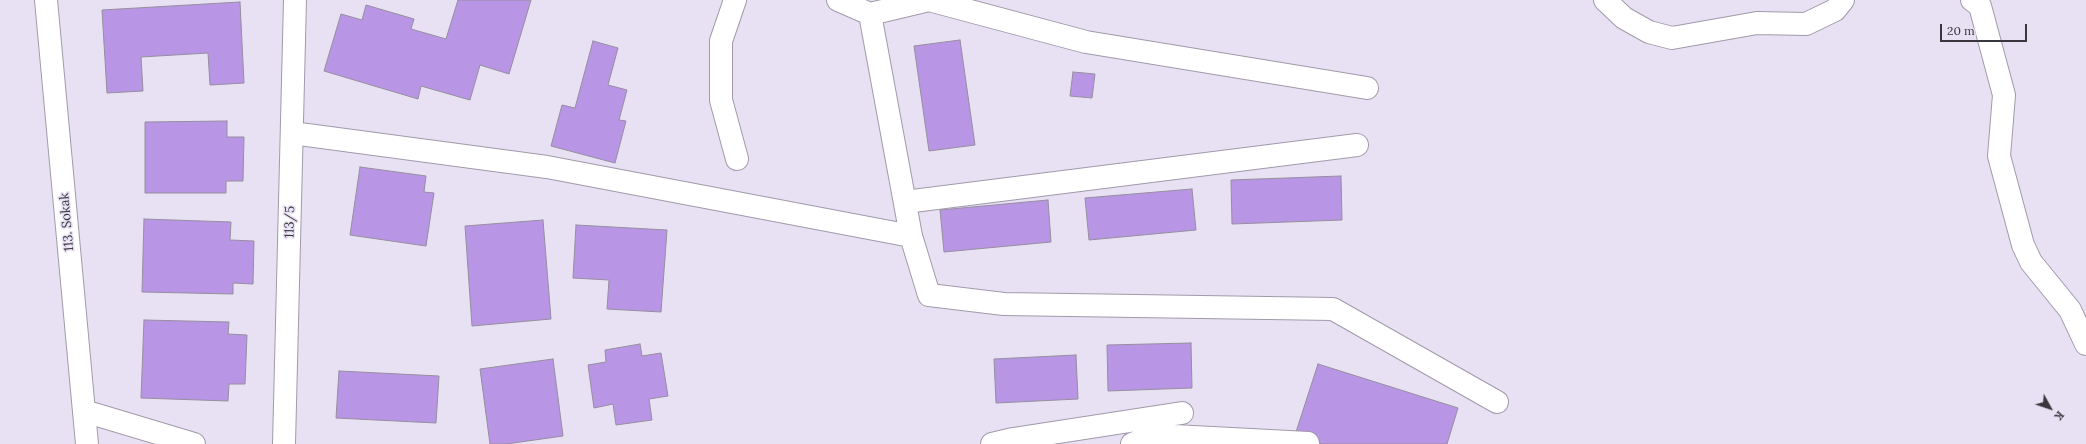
<!DOCTYPE html>
<style>
body{margin:0}
#map{position:relative;width:2086px;height:444px;overflow:hidden;background:#e8e1f3;font-family:Lora,serif}
canvas{display:block}
.north{position:absolute;left:2030px;top:388px;width:40px;height:40px;-webkit-text-stroke:3px #e8e1f3;paint-order:stroke;rotate:130deg;font-size:11px;font-weight:700;line-height:16px;text-align:center;color:#39363d}
.north::after{content:'';display:block;margin:auto;width:14px;height:18px;background:#39363d;clip-path:polygon(50% 0,100% 100%,50% 72%,0 100%)}
.scale{position:absolute;left:1940px;top:24px;width:87px;height:18px;box-sizing:border-box;border:2px solid #39363d;border-top:0;padding-left:5px;font-size:12px;line-height:14px;white-space:nowrap;color:#39363d;-webkit-text-stroke:3px #e8e1f3;paint-order:stroke}
</style>
<div id="map">
<canvas width="2086" height="444"></canvas>
<div class="north">K</div>
<div class="scale">20 m</div>
</div>
<script>
const context = document.querySelector('canvas').getContext('2d');
context.lineJoin = 'round';
function fillPath(path, color) {
  context.fillStyle = color;
  context.fill(path, 'evenodd');
}
function shape(rows) {
  const path = new Path2D();
  for (const r of rows) {
    path.moveTo(r[0], r[1]);
    for (let i = 2; i < r.length; i += 2) path.lineTo(r[i], r[i + 1]);
  }
  return path;
}
function strokePath(path, color, width, dash) {
  context.strokeStyle = color;
  context.lineWidth = width;
  context.lineCap = dash ? 'butt' : 'round';
  context.setLineDash(dash || []);
  context.stroke(path);
}
function drawText(font, color, halo, rows, align = 'center') {
  context.font = font + ' Lora,serif';
  context.lineWidth = 3;
  context.setLineDash([]);
  context.textBaseline = 'middle';
  context.strokeStyle = halo;
  context.fillStyle = color;
  for (const [text, x, y, turn = 0] of rows) {
    context.save();
    context.translate(x, y);
    context.rotate((+turn || 0) * Math.PI / 180);
    context.textAlign = isNaN(turn) ? turn : align;
    if (halo) context.strokeText(text, 0, 0);
    context.fillText(text, 0, 0);
    context.restore();
  }
}
const building = shape([
 [458,0,531,0,509,74,480,65,470,100,421,86,418,99,324,71,341,14,362,20,366,5,414,19,411,29,446,39,458,0],
 [240,2,244,83,210,85,208,53,141,57,143,91,107,93,102,10,240,2],
 [960,40,975,145,929,151,914,46,960,40],
 [593,41,618,48,608,85,627,90,619,120,626,121,615,163,551,146,562,105,575,108,593,41],
 [1073,72,1095,74,1092,98,1070,96,1073,72],
 [227,121,227,137,244,137,243,181,226,181,226,193,145,193,145,122,227,121],
 [360,167,426,176,424,192,434,193,426,246,350,235,360,167],
 [1341,176,1342,220,1232,224,1231,180,1341,176],
 [1192,189,1196,230,1089,240,1085,198,1192,189],
 [1048,200,1051,242,944,252,940,210,1048,200],
 [144,219,231,222,230,240,254,241,253,284,233,283,233,294,142,292,144,219],
 [543,220,551,319,472,326,465,226,543,220],
 [576,225,667,230,661,312,607,309,609,280,573,278,576,225],
 [144,320,229,322,228,334,247,335,245,384,229,384,228,401,141,398,144,320],
 [1191,343,1192,388,1108,391,1107,345,1191,343],
 [640,344,642,356,661,353,668,396,649,399,652,420,616,425,613,404,594,408,588,365,606,362,605,350,640,344],
 [1076,355,1078,399,996,403,994,359,1076,355],
 [553,359,563,436,506,444,490,444,480,369,553,359],
 [1318,364,1458,408,1447,444,1322,444,1295,435,1318,364],
 [339,371,439,376,436,423,336,418,339,371]
]);
fillPath(building, '#b995e5');
strokePath(building, '#958e9e', 1);
const street = shape([
 [46,0,87,444],
 [735,0,721,41,721,100,737,159],
 [838,0,870,14,929,0,1086,42,1367,88],
 [1605,0,1624,18,1649,32,1672,38,1757,23,1806,24,1835,10,1843,0],
 [1972,0,1980,6,2004,95,1999,156,2023,245,2031,262,2070,310,2086,344],
 [870,14,911,236,929,295,1004,304,1333,309,1497,402],
 [292,133,547,167,911,236],
 [905,202,1357,145],
 [84,411,194,444],
 [284,444,295,0],
 [992,444,1013,439,1182,413],
 [1132,444,1155,435,1308,443]
]);
strokePath(street, '#a09aaa', 24);
strokePath(street, '#fff', 22);
drawText('13px', '#39363d', '#e8e1f3', [
 ["113. Sokak",67,222,-95],
 ["113/5",290,222,-89]
]);
</script>
